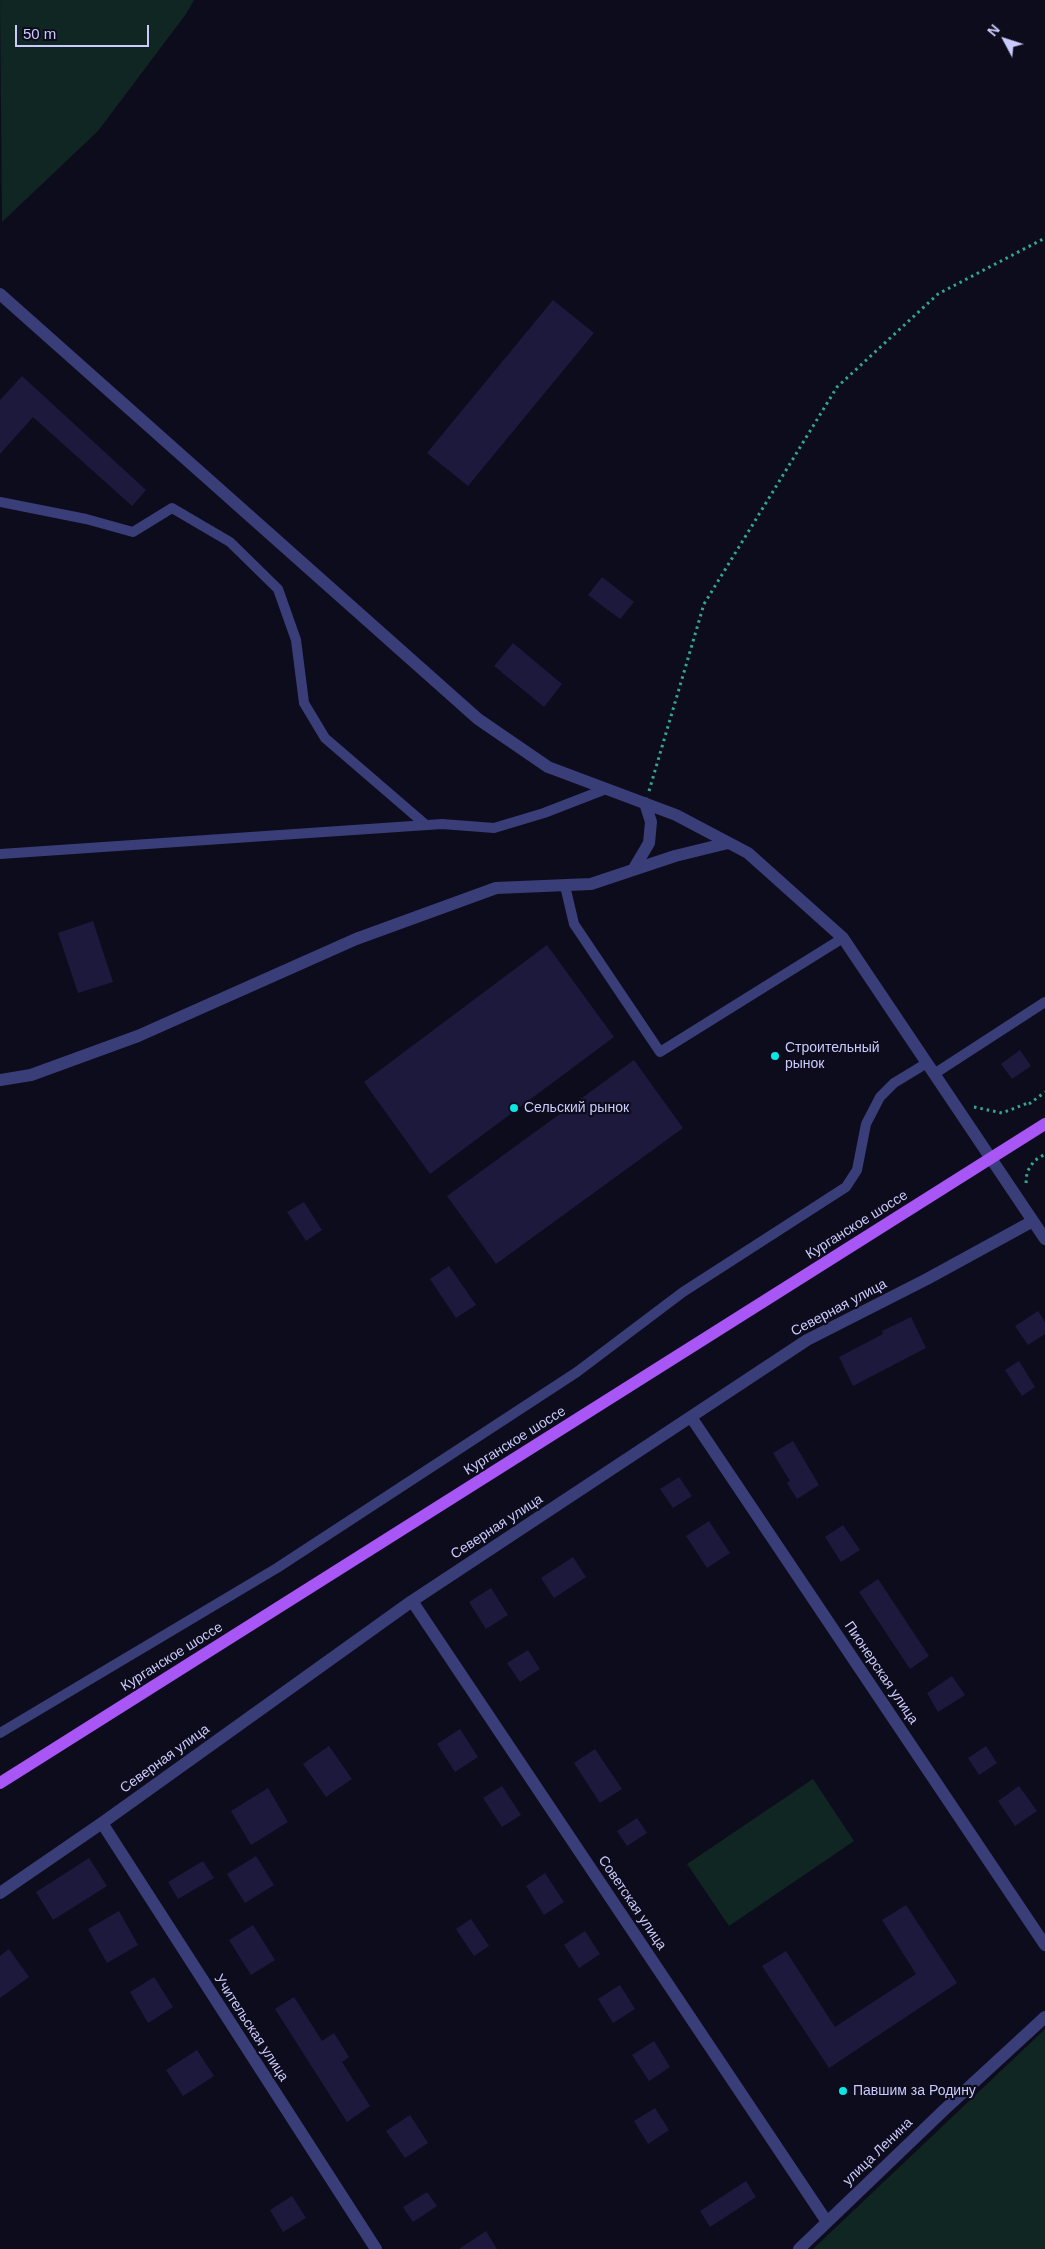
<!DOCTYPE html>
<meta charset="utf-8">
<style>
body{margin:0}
#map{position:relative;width:1045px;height:2249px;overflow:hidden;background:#0d0c1c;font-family:Arial,sans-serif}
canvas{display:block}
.north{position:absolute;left:980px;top:15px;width:50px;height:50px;-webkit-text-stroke:4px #0d0c1c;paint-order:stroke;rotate:310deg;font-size:14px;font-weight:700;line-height:20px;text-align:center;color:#cacafc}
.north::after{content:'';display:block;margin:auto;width:18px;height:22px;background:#cacafc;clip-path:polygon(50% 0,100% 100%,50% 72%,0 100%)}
.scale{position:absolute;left:15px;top:25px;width:134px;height:22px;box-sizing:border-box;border:2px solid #cacafc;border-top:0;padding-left:6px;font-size:15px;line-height:18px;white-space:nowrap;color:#cacafc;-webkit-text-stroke:4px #0d0c1c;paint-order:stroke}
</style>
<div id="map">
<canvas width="1045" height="2249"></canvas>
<div class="north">N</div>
<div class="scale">50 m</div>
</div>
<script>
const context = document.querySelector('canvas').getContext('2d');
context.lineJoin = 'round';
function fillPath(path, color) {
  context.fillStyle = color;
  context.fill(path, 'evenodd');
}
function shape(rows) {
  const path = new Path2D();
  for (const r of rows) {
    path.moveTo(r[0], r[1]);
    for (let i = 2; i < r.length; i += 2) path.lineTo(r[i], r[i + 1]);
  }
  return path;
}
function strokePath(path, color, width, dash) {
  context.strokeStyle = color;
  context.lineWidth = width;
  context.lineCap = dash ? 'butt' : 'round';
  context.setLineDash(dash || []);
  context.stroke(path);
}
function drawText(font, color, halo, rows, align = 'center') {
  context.font = font + ' Arial,sans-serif';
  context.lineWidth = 4.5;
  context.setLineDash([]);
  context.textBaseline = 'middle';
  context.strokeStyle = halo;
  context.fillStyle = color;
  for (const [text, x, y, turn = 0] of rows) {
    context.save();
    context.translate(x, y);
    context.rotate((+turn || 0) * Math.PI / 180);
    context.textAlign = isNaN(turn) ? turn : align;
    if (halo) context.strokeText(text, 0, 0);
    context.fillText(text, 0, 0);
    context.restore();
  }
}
fillPath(shape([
 [0,0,194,0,186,14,98,131,2,222],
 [813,1779,854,1841,729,1926,687,1864],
 [1045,2029,1045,2249,813,2249]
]), '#102622');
fillPath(shape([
 [553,300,594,333,468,486,427,453],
 [22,376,146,490,132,506,33,417,0,454,0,400],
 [602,577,634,602,620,619,588,595],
 [513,643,562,684,544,707,494,666],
 [93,921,113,982,78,993,58,933],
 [547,945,614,1037,430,1174,364,1082],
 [1020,1050,1031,1066,1012,1079,1001,1064],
 [634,1060,683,1128,496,1264,447,1196],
 [304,1202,322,1230,306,1241,287,1212],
 [449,1266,476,1305,456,1318,430,1279],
 [1038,1311,1045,1322,1045,1334,1028,1345,1015,1326],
 [911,1317,926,1348,853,1386,839,1357,883,1334,882,1331],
 [1019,1361,1035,1387,1022,1396,1005,1370],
 [793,1441,819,1485,797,1499,787,1483,790,1481,773,1453],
 [679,1477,692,1496,673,1508,660,1489],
 [709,1521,730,1553,707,1568,686,1536],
 [843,1525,860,1550,841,1562,825,1537],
 [573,1557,586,1577,554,1598,541,1578],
 [878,1579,929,1656,910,1669,859,1592],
 [491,1588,508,1615,486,1629,469,1602],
 [528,1650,540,1669,520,1682,507,1663],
 [952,1676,965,1695,938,1712,927,1693],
 [460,1729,478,1757,455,1772,437,1744],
 [329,1746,352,1779,326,1797,303,1764],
 [986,1746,997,1763,979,1775,968,1758],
 [595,1749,622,1789,600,1803,574,1763],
 [502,1786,521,1815,502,1827,483,1798],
 [1019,1786,1037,1811,1015,1826,998,1801],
 [268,1788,288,1822,251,1845,231,1811],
 [637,1818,647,1833,627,1846,617,1831],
 [256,1856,274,1885,245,1903,227,1874],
 [89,1858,107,1886,53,1920,36,1892],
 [203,1861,214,1878,178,1899,168,1882],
 [545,1873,564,1902,544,1915,526,1886],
 [906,1905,957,1983,829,2068,762,1966,786,1951,835,2027,916,1974,882,1920],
 [119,1911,138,1945,107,1963,88,1929],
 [471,1919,489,1946,474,1956,456,1929],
 [253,1925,275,1960,251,1975,229,1940],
 [585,1931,600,1954,579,1968,564,1945],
 [9,1949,29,1977,0,1998,0,1956],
 [154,1977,173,2007,148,2023,130,1992],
 [620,1985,635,2009,613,2023,598,1999],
 [294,1997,322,2041,334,2033,349,2057,342,2062,370,2106,347,2122,275,2009],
 [654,2041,670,2067,649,2081,632,2055],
 [197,2050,214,2076,183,2096,166,2070],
 [655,2108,669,2130,648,2144,634,2121],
 [410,2115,428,2143,405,2158,386,2131],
 [746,2181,756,2197,710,2227,700,2211],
 [427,2192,437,2206,413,2222,403,2207],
 [292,2196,306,2218,283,2232,270,2210],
 [486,2231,497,2249,459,2249]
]), '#1c193c');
strokePath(shape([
 [649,791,704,604,837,387,938,294,1045,238],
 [1029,1104,1045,1092],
 [974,1107,1002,1113,1028,1103],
 [1026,1183,1027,1172,1034,1161,1045,1154]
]), '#32a894', 3, [2.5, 4]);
strokePath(shape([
 [0,502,86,519,133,532,172,508,230,542,278,589,296,640,304,703,325,738,426,825],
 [0,854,442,824,494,828,544,813,606,789],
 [565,886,574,924,660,1052,843,938],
 [934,1074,1045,1002],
 [0,1733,277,1568,577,1372,683,1292,846,1187,857,1170,866,1124,880,1097,894,1083,927,1063]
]), '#393e79', 10);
strokePath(shape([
 [0,294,478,719,548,767,676,815,748,853,843,938,1045,1239],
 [633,870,649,843,651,822,645,803],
 [0,1080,31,1075,138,1036,356,939,496,888,591,884,675,856,728,843],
 [691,1417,1045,1945],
 [412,1601,827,2222],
 [102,1823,376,2249],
 [0,1893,102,1823,412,1601,807,1340,927,1279,1033,1221],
 [799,2249,944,2110,1045,2017]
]), '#393e79', 12);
strokePath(shape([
 [0,1783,1045,1124]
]), '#a956f7', 12);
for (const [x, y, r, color] of [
 [775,1056,5,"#0be7e5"],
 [514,1108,5,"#0be7e5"],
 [843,2091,5,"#0be7e5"]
]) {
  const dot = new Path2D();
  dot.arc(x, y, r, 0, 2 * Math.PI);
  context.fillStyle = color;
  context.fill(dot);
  strokePath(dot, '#0d0c1c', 2);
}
drawText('14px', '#cacafc', '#0d0c1c', [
 ["Строительный",785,1048],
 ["рынок",785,1064],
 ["Сельский рынок",524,1108],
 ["Павшим за Родину",853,2091]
], 'left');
drawText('14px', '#cacafc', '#0d0c1c', [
 ["Курганское шоссе",857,1225,-32],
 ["Северная улица",839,1308,-28],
 ["Курганское шоссе",515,1441,-32],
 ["Северная улица",497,1527,-33],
 ["Курганское шоссе",172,1657,-32],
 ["Пионерская улица",881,1673,56],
 ["Северная улица",165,1759,-36],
 ["Советская улица",632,1903,56],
 ["Учительская улица",251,2028,57],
 ["улица Ленина",878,2152,-44]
]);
</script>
